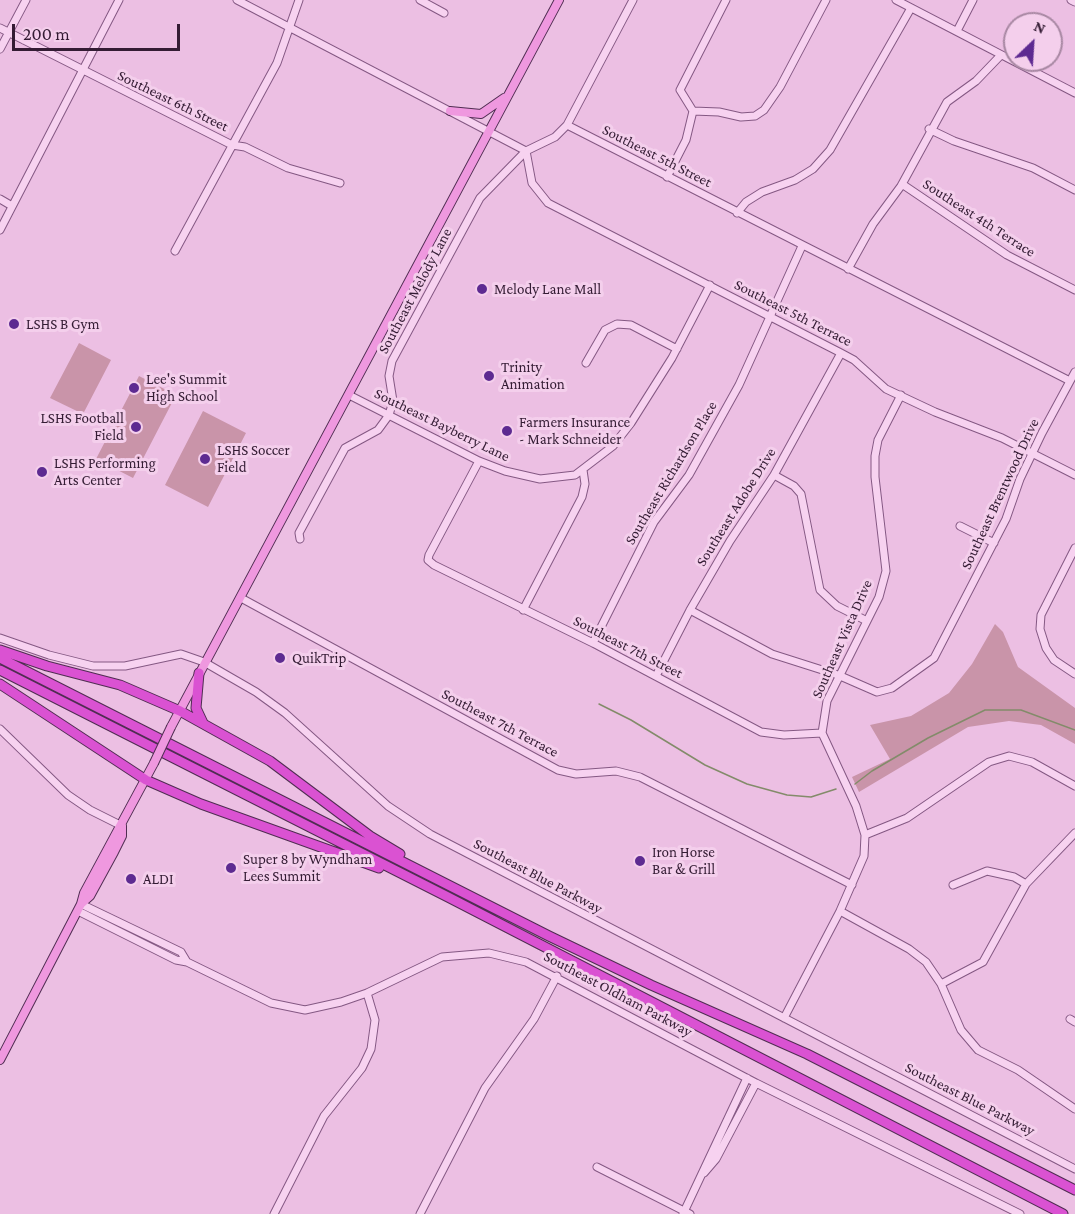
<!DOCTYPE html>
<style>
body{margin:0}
#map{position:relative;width:1075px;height:1214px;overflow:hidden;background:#ecbfe3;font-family:"Crimson Pro",serif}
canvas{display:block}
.north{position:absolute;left:1003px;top:12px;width:60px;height:60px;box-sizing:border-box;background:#f4cfec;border:2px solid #a787a2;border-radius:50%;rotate:25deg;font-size:16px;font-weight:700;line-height:24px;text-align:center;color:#341c34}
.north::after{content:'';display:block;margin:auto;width:21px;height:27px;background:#5d2a91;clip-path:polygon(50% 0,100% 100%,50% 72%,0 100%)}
.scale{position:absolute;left:12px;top:24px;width:168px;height:27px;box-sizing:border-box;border:3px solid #341c34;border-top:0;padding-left:8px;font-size:18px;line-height:21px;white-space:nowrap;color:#341c34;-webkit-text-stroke:4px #f4cfec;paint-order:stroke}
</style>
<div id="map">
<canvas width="1075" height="1214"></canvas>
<div class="north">N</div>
<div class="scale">200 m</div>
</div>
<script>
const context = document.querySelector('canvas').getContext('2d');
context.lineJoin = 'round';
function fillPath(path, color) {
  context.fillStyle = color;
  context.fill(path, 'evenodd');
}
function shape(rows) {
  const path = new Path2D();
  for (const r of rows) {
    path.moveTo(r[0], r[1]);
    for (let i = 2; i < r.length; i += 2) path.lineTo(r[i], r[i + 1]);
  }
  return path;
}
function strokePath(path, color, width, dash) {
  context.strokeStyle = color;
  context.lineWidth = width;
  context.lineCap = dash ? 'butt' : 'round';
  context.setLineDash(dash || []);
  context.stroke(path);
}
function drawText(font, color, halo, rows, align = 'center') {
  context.font = font + ' "Crimson Pro",serif';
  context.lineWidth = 6;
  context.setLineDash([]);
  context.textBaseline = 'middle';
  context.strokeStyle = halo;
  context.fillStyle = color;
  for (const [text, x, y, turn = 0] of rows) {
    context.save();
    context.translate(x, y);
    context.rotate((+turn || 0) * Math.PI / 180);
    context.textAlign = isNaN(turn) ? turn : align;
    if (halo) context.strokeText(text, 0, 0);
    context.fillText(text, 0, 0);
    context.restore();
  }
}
fillPath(shape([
 [79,343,111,360,83,414,50,398],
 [139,376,176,395,133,478,96,459],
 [203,411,246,433,208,507,165,485],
 [995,624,1003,632,1018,667,1075,708,1075,744,1041,725,1009,721,968,727,859,792,852,777,890,759,870,725,911,716,949,693,972,664]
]), '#c994a9');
strokePath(shape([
 [599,704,631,720,705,765,747,784,787,795,811,797,836,789],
 [855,784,872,771,928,738,985,710,1021,710,1075,730]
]), '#838b6a', 1.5);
const minor = shape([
 [237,0,526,151],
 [420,0,444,13],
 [896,0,1075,93],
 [1071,0,1075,2],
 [0,28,232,145,245,147,288,168,340,183],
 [957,31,973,0],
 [0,49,26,0],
 [693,111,719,112,741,117,755,116,764,110,780,87,826,0],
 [567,125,1070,381],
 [929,129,954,141,1033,168,1075,190],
 [526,151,532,183,548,203,841,353,854,360,886,389,935,412,1002,438,1075,475],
 [667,177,686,140,693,111,680,90,726,0],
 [902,184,1007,255,1075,290],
 [0,199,12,206],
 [737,213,746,202,762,192,795,180,813,169,830,150,911,8],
 [0,230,119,0],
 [175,251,277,63,299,0],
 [848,269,873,224,901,186,947,102,976,81,1001,55],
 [586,363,605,330,617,324,631,325,677,349],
 [349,395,479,461,505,471,540,479,575,475,613,446,631,423,672,358,710,285],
 [479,461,429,555,428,560,434,565,593,643,761,732,784,735,822,733],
 [774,475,794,486,801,494,820,590,837,606,867,621],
 [960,526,994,543],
 [300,539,299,533,345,448,378,430,389,415,393,401,389,376,392,361,480,198,526,151,555,137,567,125,633,0],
 [1075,548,1041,615,1040,629,1046,648,1054,660,1075,674],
 [241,598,558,770,576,774,616,771,640,777,852,885],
 [523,610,582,497,585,484,583,470],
 [690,610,772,654,838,675,877,692,892,688,934,658,1006,519,1020,479,1042,433,1075,372],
 [0,638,49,655,93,666,125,666,181,654,204,662,256,692,285,713,388,806,430,834,1075,1169],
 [593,643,654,522,689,475,739,385,802,246],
 [656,676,690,610,730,541,774,475,841,353],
 [0,729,68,795,90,810,122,826],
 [865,835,907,818,989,762,1009,756,1032,762,1075,786],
 [953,885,987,871,1014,877,1026,884],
 [81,904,181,952,187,962],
 [78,911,176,960,187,962,271,1003,305,1010,341,1002,367,993,442,957,489,953,526,962,756,1083,1020,1214],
 [840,911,909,949,926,962,941,984,961,1030,978,1050,1018,1070,1075,1109],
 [941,984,983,962,1026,884,1075,833],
 [784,1018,840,911,864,856,865,835,856,806,822,733,827,701,879,597,886,571,875,477,875,456,878,440,901,395],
 [1070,1019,1075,1022],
 [597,1167,690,1214],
 [704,1173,716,1159,756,1083],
 [274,1214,324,1116,362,1068,371,1049,375,1020,367,993],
 [420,1214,485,1088,534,1019,557,976],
 [683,1214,747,1078]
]);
const major = shape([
 [450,111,481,114,504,98],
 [171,727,559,0],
 [122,826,122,836,114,852,90,896,81,904,84,893,154,763],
 [0,1060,81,904]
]);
const highway = shape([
 [0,650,47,666,120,685,180,711,270,761,370,836,400,854],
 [0,658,549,936,651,985,807,1054,1075,1190],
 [0,670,448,897,1063,1214],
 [199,673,196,708,203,723],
 [0,684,146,780,201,804,379,868]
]);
strokePath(minor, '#845883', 9);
strokePath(major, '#502d52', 10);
strokePath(highway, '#502d52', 11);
strokePath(minor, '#f7d2f0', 7);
strokePath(major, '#ef98df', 8);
strokePath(highway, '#da52d2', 9);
const majorBridge = shape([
 [154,763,171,727]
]);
strokePath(majorBridge, '#502d52', 10, []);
strokePath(majorBridge, '#ef98df', 8);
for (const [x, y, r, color] of [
 [482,289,6,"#5d2a91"],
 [14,324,6,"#5d2a91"],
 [489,376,6,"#5d2a91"],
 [134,388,6,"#5d2a91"],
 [136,427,6,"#5d2a91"],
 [507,431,6,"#5d2a91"],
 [205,459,6,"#5d2a91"],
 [42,472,6,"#5d2a91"],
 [280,658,6,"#5d2a91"],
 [640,861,6,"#5d2a91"],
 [231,868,6,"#5d2a91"],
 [131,879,6,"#5d2a91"]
]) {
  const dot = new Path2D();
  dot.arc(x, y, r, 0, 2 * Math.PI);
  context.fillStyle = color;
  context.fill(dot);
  strokePath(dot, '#f4cfec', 2);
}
drawText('15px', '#341c34', '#f4cfec', [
 ["Southeast 6th Street",173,101,26],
 ["Southeast 5th Street",657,156,27],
 ["Southeast 4th Terrace",979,218,33],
 ["Southeast Melody Lane",415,291,-62],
 ["Southeast 5th Terrace",793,313,27],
 ["Southeast Bayberry Lane",442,425,26],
 ["Southeast Richardson Place",671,473,-59],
 ["Southeast Brentwood Drive",1000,494,-65],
 ["Southeast Adobe Drive",736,507,-58],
 ["Southeast Vista Drive",842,639,-66],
 ["Southeast 7th Street",628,647,27],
 ["Southeast 7th Terrace",500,723,28],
 ["Southeast Blue Parkway",538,876,28],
 ["Southeast Oldham Parkway",618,994,28],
 ["Southeast Blue Parkway",970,1099,27]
]);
drawText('15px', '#341c34', '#f4cfec', [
 ["Melody Lane Mall",494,289],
 ["LSHS B Gym",26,324],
 ["Trinity",501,367],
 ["Animation",501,384],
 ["Lee's Summit",146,379],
 ["High School",146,396],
 ["LSHS Football",124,418,"right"],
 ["Field",124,435,"right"],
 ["Farmers Insurance",519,422],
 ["- Mark Schneider",519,439],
 ["LSHS Soccer",217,450],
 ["Field",217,467],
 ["LSHS Performing",54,463],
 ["Arts Center",54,480],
 ["QuikTrip",292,658],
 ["Iron Horse",652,852],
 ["Bar & Grill",652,869],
 ["Super 8 by Wyndham",243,859],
 ["Lees Summit",243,876],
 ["ALDI",143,879]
], 'left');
</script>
